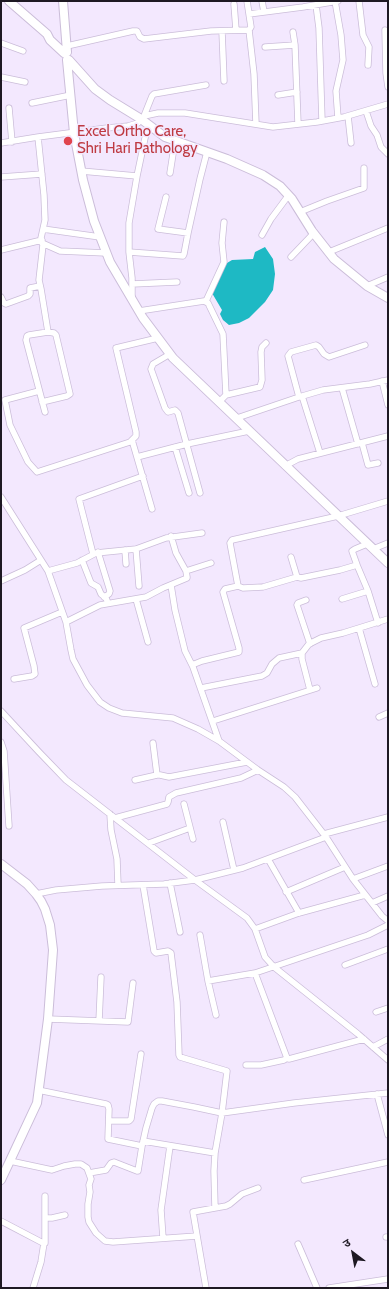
<!DOCTYPE html>
<meta charset="utf-8">
<style>
body{margin:0}
#map{position:relative;width:389px;height:1289px;overflow:hidden;background:#f3e8fe;font-family:Cabin,"Noto Sans Devanagari",sans-serif}
canvas{display:block}
.frame{position:absolute;inset:0;border:2px solid #1e1923;pointer-events:none}
.north{position:absolute;left:333px;top:1233px;width:40px;height:40px;-webkit-text-stroke:3px #f3e8fe;paint-order:stroke;rotate:328deg;font-size:11px;font-weight:700;line-height:16px;text-align:center;color:#1e1923}
.north::after{content:'';display:block;margin:auto;width:14px;height:18px;background:#1e1923;clip-path:polygon(50% 0,100% 100%,50% 72%,0 100%)}
</style>
<div id="map">
<canvas width="389" height="1289"></canvas>
<div class="frame"></div>
<div class="north">उ</div>
</div>
<script>
const context = document.querySelector('canvas').getContext('2d');
context.lineJoin = 'round';
function fillPath(path, color) {
  context.fillStyle = color;
  context.fill(path, 'evenodd');
}
function shape(rows) {
  const path = new Path2D();
  for (const r of rows) {
    path.moveTo(r[0], r[1]);
    for (let i = 2; i < r.length; i += 2) path.lineTo(r[i], r[i + 1]);
  }
  return path;
}
function strokePath(path, color, width, dash) {
  context.strokeStyle = color;
  context.lineWidth = width;
  context.lineCap = dash ? 'butt' : 'round';
  context.setLineDash(dash || []);
  context.stroke(path);
}
function drawText(font, color, halo, rows, align = 'center') {
  context.font = font + ' Cabin,sans-serif';
  context.lineWidth = 3;
  context.setLineDash([]);
  context.textBaseline = 'middle';
  context.strokeStyle = halo;
  context.fillStyle = color;
  for (const [text, x, y, turn = 0] of rows) {
    context.save();
    context.translate(x, y);
    context.rotate((+turn || 0) * Math.PI / 180);
    context.textAlign = isNaN(turn) ? turn : align;
    if (halo) context.strokeText(text, 0, 0);
    context.fillText(text, 0, 0);
    context.restore();
  }
}
fillPath(shape([
 [265,247,273,259,275,274,273,290,265,302,249,318,239,323,229,325,223,320,220,314,222,310,212,293,221,271,227,263,232,260,253,259,255,252]
]), '#1eb9c4');
const street = shape([
 [247,1,249,14],
 [262,1,264,12],
 [335,1,341,35,343,60,336,91,338,118],
 [359,1,363,35,369,47,368,65],
 [234,4,236,30],
 [316,5,319,28,322,121],
 [249,30,254,74,256,124],
 [385,30,386,73,388,87],
 [222,31,224,81],
 [293,32,295,45,298,124],
 [1,43,23,51],
 [67,46,133,31,137,31,140,37,144,39,211,31,249,30,251,27,249,14,303,7,338,1],
 [265,47,295,45],
 [1,77,25,82],
 [278,95,297,92],
 [32,103,71,95],
 [9,108,12,142],
 [366,111,371,126,377,135,381,147,388,154],
 [144,116,152,96,154,94,206,85],
 [348,116,351,143],
 [38,137,44,195,45,220,41,238,43,245,39,280,41,289,48,332],
 [1,143,38,137,107,128,128,126,138,123,144,116,158,113,185,113,273,127,317,122,344,117,388,104],
 [81,171,137,176],
 [170,173,175,141],
 [1,177,42,174],
 [166,197,158,229,188,233,200,179,207,152],
 [300,212,327,201,364,188,364,168],
 [43,229,100,237],
 [262,235,271,219,288,196],
 [42,243,60,251,106,253],
 [1,250,42,240],
 [129,252,183,256,184,254,188,233],
 [329,252,388,228],
 [291,257,314,233],
 [132,284,177,282],
 [367,286,388,277],
 [1,297,4,303,6,304,28,296,30,294,30,288,40,286],
 [132,299,132,278,129,252,129,223,137,176,145,138,149,125],
 [206,301,224,262,222,243,224,222],
 [139,311,204,301,208,303,223,334,226,395,219,402],
 [170,354,153,364,151,369,165,408,168,412,175,410,178,413,200,493],
 [382,381,388,405],
 [342,388,358,444],
 [39,391,5,400,10,425,28,462,37,472,130,442,136,436,136,432,116,348,158,338],
 [226,395,260,387,262,380,261,352,262,347,266,343],
 [302,396,320,453],
 [299,397,288,356,291,352,316,345,319,347,324,354,329,357,365,345],
 [42,402,67,396,70,394,56,335,54,333,48,332,29,335,27,336,26,340,45,412],
 [237,418,299,397,323,390,370,384,388,380],
 [132,440,152,509],
 [362,443,368,465,378,463],
 [175,447,189,493],
 [137,457,187,444,249,431],
 [285,466,298,459,388,436],
 [1,497,48,571,66,622,71,650,73,659,87,685,100,702,109,708,122,713,173,718,198,729,219,741,258,770,284,787,295,797,326,837],
 [171,536,176,553,186,571],
 [136,549,139,586],
 [373,549,388,543],
 [125,550,126,564],
 [98,552,110,591,109,594,104,597],
 [93,554,79,499,143,476],
 [291,557,297,577,301,578,340,570,357,565,352,551,355,549,367,544],
 [82,560,91,583,98,587,101,594,106,598,108,603],
 [357,565,368,591],
 [48,571,77,563,96,553,136,549,166,538,202,533],
 [1,581,25,570,41,560],
 [171,585,175,610,185,651,193,667,219,741],
 [238,586,243,588,263,587,297,577],
 [136,599,148,642],
 [342,599,368,591,378,623],
 [306,600,298,603,297,605,310,644],
 [66,622,100,605,146,597,163,588,187,578,187,577,186,571,211,563],
 [359,628,375,684],
 [192,665,202,661,239,652,239,648,223,592,225,589,238,586,230,543,232,540,338,516,388,501],
 [14,679,32,676,35,674,34,666,24,628,62,612],
 [201,688,262,676,267,673,272,664,279,658,302,653],
 [310,690,302,659,302,653,309,644,321,638,343,633,388,619],
 [1,711,39,752,66,780,195,880,247,918,255,929,265,957,274,967,358,1034,388,1060],
 [379,717,388,713],
 [213,721,317,688],
 [1,742,4,751,9,826],
 [153,743,157,775],
 [135,780,157,775,160,775,169,777,247,762],
 [184,804,193,839],
 [110,814,111,830,117,859,118,885],
 [115,818,167,804,168,802,169,797,176,793,241,778,258,770],
 [223,822,234,870],
 [324,834,388,817],
 [149,843,190,828],
 [268,859,299,913],
 [353,879,388,866],
 [170,883,180,932],
 [143,885,154,951,156,953,168,951,171,953,177,1002,179,1055,180,1057,227,1071,222,1113,215,1153,214,1171,215,1208],
 [286,892,345,867],
 [36,894,56,890,102,886,164,884,195,880,243,868,326,837,353,879,382,916,388,921],
 [372,903,388,896],
 [255,929,299,913,365,895],
 [200,935,208,981,216,1015],
 [345,965,388,949],
 [255,973,287,1058,289,1059,364,1039],
 [208,981,255,973,368,935,388,925],
 [376,1012,388,1008],
 [48,1019,128,1022,133,983],
 [99,1021,101,977],
 [373,1047,388,1039],
 [246,1065,261,1065,284,1060,287,1058],
 [38,1090,106,1104,108,1105,109,1109,108,1139,142,1146],
 [377,1094,388,1135],
 [109,1121,129,1121,131,1119,141,1054],
 [143,1141,215,1153],
 [10,1161,52,1170,64,1166,75,1164,81,1164,87,1168,91,1179,89,1185,90,1192,88,1204,88,1217,89,1222,96,1233,105,1241,113,1242,197,1236],
 [89,1173,106,1170,111,1163,114,1162,137,1171,138,1171,142,1146,146,1128,152,1108,154,1104,158,1101,162,1101,194,1107,222,1113,294,1103,388,1093],
 [304,1180,388,1162],
 [46,1218,52,1218,65,1215],
 [1,1221,43,1243,45,1243,45,1196],
 [386,1237,388,1237],
 [163,1238,161,1210,170,1146],
 [298,1244,317,1288],
 [33,1288,41,1262,44,1243],
 [206,1288,193,1212,226,1206,230,1204,242,1194,258,1188],
 [329,1288,388,1279]
]);
const secondary = shape([
 [9,1,47,34,50,40,64,53],
 [63,1,67,52],
 [67,60,74,133,83,180,94,221,110,262,143,318,173,358,388,563],
 [69,60,95,89,110,100,141,119,165,137,227,159,263,175,280,186,292,199,312,231,334,259,367,286,388,298],
 [1,864,27,884,36,894,41,901,45,909,50,925,53,950,48,1019,37,1103,1,1180]
]);
strokePath(street, '#cbbdd9', 7);
strokePath(secondary, '#cbbdd9', 10);
strokePath(street, '#fff', 5.5);
strokePath(secondary, '#fff', 8);
for (const [x, y, r, color] of [
 [68,141,5,"#e0444e"]
]) {
  const dot = new Path2D();
  dot.arc(x, y, r, 0, 2 * Math.PI);
  context.fillStyle = color;
  context.fill(dot);
  strokePath(dot, '#f3e8fe', 1.5);
}
drawText('15px', '#be3a42', '#f3e8fe', [
 ["Excel Ortho Care,",77,132],
 ["Shri Hari Pathology",77,149]
], 'left');
</script>
